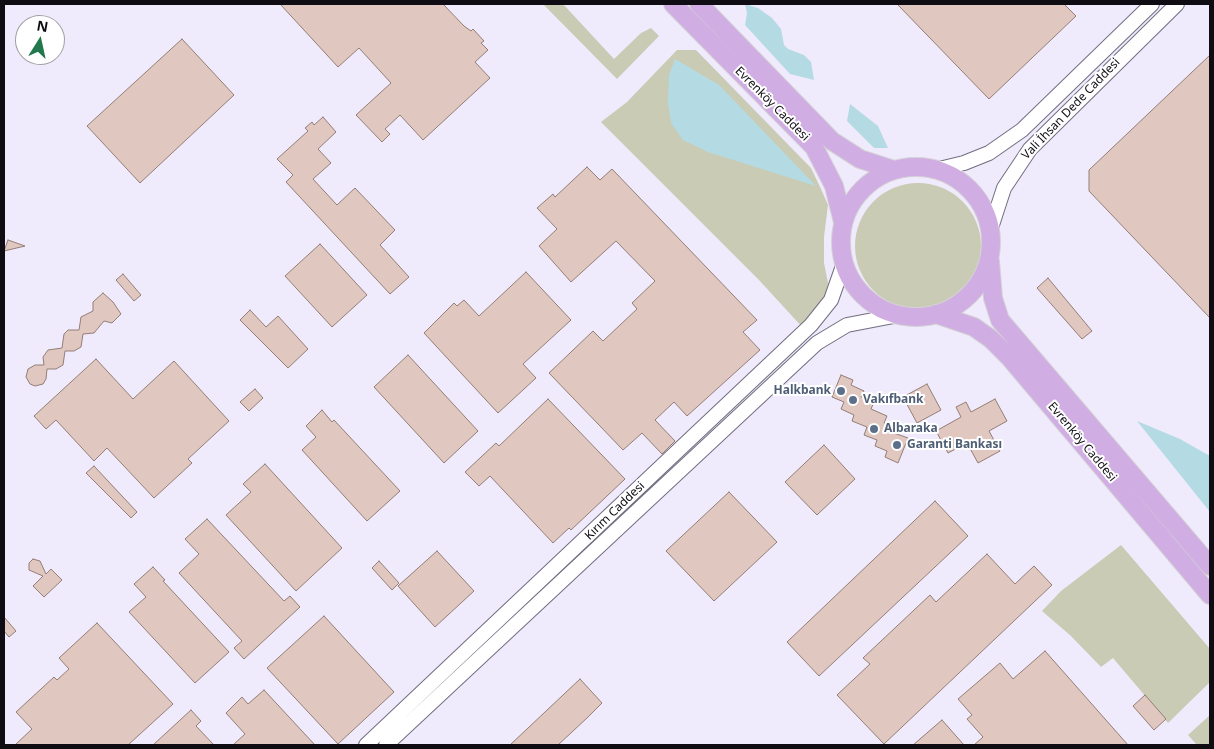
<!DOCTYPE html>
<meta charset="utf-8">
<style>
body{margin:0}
#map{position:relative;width:1214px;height:749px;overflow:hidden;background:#fbf9fe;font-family:"Noto Sans",sans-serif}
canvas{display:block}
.frame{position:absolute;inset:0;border:5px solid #0f0d13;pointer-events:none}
.north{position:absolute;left:15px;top:15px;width:50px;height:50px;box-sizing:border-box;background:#fff;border:1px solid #9f9ea1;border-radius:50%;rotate:10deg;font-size:14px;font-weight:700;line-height:20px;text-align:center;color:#0f0d13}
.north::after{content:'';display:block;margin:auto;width:18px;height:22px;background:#20784c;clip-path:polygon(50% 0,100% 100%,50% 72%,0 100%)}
</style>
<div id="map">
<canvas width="1214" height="749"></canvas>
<div class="frame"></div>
<div class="north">N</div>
</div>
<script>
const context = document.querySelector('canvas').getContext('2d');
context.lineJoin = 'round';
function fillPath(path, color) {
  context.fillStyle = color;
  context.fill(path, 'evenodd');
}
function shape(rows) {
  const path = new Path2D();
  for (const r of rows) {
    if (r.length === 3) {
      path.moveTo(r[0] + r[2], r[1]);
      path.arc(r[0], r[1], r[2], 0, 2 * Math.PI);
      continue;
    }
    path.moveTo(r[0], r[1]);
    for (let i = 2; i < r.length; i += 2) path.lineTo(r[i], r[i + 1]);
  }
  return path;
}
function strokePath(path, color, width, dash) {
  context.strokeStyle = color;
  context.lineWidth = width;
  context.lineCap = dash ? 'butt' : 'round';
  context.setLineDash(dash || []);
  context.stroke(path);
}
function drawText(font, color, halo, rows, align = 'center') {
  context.font = font + ' "Noto Sans",sans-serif';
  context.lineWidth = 4;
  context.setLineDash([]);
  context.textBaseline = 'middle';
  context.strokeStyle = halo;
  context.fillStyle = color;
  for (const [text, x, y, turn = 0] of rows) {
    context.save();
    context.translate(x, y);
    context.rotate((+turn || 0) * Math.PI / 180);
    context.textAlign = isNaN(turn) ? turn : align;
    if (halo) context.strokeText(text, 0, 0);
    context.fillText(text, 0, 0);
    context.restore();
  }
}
fillPath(shape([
 [4,4,1210,4,1210,745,4,745],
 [25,25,55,25,55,55,25,55]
]), '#f0ebfc');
fillPath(shape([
 [543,4,563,4,614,59,641,33,651,28,659,36,617,79],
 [677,50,696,50,811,168,821,189,828,205,824,237,824,263,828,283,827,296,804,329,759,280,601,122,627,102],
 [918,246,63],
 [1121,545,1210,649,1210,682,1168,723,1113,658,1101,667,1071,636,1042,611,1061,591],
 [1210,715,1210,745,1197,745,1188,735]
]), '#c9cbb5');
fillPath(shape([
 [745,4,758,8,772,18,781,29,784,45,788,49,804,55,811,62,814,80,790,74,745,25,747,13],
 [675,59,719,85,816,186,708,152,683,140,671,123,668,102,669,75],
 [850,104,878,126,888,148,874,148,847,121],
 [1137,421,1180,439,1210,456,1210,512]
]), '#b4dbe3');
const building = shape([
 [280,4,443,4,464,26,471,31,473,29,484,41,481,43,488,50,475,62,490,78,423,140,400,115,385,129,390,134,382,142,356,115,391,83,359,48,338,67,280,4],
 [897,4,1064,4,1076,16,989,99,897,4],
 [182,39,234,95,140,183,87,126,182,39],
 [1210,55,1210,318,1089,191,1089,170,1210,55],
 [323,117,336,132,318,149,331,163,313,179,337,205,355,188,395,230,380,245,409,277,390,294,286,182,293,175,277,159,308,131,305,128,312,122,314,125,323,117],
 [587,167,600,180,612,169,757,320,743,332,760,350,687,416,674,402,655,420,675,441,662,454,642,433,623,450,549,373,593,331,603,341,637,309,632,303,655,281,616,241,571,282,539,246,557,229,537,208,553,194,555,197,587,167],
 [8,240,25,246,4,251,8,240],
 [320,244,367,295,332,327,285,276,320,244],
 [526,272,571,320,523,364,536,378,498,413,424,333,454,303,457,306,464,300,479,316,526,272],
 [123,274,141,295,134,301,116,280,123,274],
 [1048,278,1092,331,1082,339,1037,288,1048,278],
 [103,293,113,302,121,314,112,323,104,321,94,333,83,334,81,347,74,351,65,351,63,365,56,369,47,369,46,379,43,384,35,386,30,384,26,377,28,369,35,365,44,365,43,357,48,350,62,348,64,334,68,330,79,330,81,317,93,311,93,302,103,293],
 [250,310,266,327,278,316,308,349,288,368,240,320,250,310],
 [408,355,478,431,444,463,374,387,408,355],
 [96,359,133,399,174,361,229,421,188,459,192,463,154,498,107,448,94,461,56,420,46,429,34,416,96,359],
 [841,375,853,380,851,385,864,391,861,397,874,402,871,409,887,416,884,423,897,428,894,433,908,438,898,463,885,457,887,451,875,446,877,440,864,435,867,427,852,421,854,415,841,409,844,402,832,397,841,375],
 [927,384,941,410,917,423,903,397,927,384],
 [255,389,263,398,249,411,240,402,255,389],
 [548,399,625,479,571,530,569,528,553,543,490,476,479,486,465,472,496,443,499,446,548,399],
 [995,399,1007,421,989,431,1000,451,978,463,967,443,948,453,936,431,961,417,956,407,966,402,971,412,995,399],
 [322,410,332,422,334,420,400,491,367,521,302,450,316,437,306,426,322,410],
 [824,445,855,479,817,515,785,482,824,445],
 [265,464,342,548,296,591,226,515,251,492,243,484,265,464],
 [94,466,137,512,131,518,86,473,94,466],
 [729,492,777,542,714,601,666,551,729,492],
 [935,501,968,536,819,676,787,642,935,501],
 [207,519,284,601,290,596,300,607,244,659,234,648,242,641,179,573,199,554,185,539,207,519],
 [437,551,474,591,435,627,398,586,437,551],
 [987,554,1015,584,1034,566,1052,585,884,744,837,695,870,664,863,658,930,595,936,602,987,554],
 [33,559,40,561,46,574,51,569,62,580,44,597,33,586,43,576,29,570,29,563,33,559],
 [379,561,399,583,392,590,372,568,379,561],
 [153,567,165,580,163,581,229,652,195,683,129,612,146,597,134,584,153,567],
 [324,616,394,692,338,744,267,668,324,616],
 [4,617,16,631,9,637,4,631,4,617],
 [97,623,173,704,128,745,15,745,32,729,16,712,54,677,57,680,69,669,59,658,97,623],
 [1045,651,1128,745,974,745,983,737,967,719,972,715,958,699,1000,663,1013,679,1045,651],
 [580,679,602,703,587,718,558,745,510,745,580,679],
 [264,690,315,745,233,745,245,734,226,713,242,697,248,704,264,690],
 [1145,695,1166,719,1154,730,1133,706,1145,695],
 [191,710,201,721,196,726,214,745,153,745,191,710],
 [942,720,964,745,913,745,942,720]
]);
fillPath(building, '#e0c8c0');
strokePath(building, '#947e77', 1);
const minor = shape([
 [935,170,964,163,989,153,1022,130,1152,4],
 [990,231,1004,188,1030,149,1177,4],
 [366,745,811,325,831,300,844,263],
 [386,745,817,343,847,325,899,315]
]);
const major = shape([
 [673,4,814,147,834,186,843,222],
 [699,4,832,141,860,159,894,170],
 [916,242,75],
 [990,261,993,298,1000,320,1210,566],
 [936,314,974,327,991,339,1010,358,1210,595]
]);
strokePath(minor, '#726d80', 16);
strokePath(major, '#d4d3d5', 20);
strokePath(minor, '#fff', 14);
strokePath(major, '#d0ade3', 18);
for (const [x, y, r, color] of [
 [841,391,5,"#5c6f8a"],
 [853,400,5,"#5c6f8a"],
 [874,429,5,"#5c6f8a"],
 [897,445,5,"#5c6f8a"]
]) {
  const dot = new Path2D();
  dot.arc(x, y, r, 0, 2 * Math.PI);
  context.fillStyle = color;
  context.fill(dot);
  strokePath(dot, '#fff', 2);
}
drawText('12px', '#0f0d13', '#fff', [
 ["Evrenköy Caddesi",772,104,45],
 ["Vali İhsan Dede Caddesi",1071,109,-46],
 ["Evrenköy Caddesi",1082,442,50],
 ["Kırım Caddesi",615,511,-44]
]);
drawText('bold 12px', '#4e5e75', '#fff', [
 ["Halkbank",831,391,"right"],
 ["Vakıfbank",863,400],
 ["Albaraka",884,429],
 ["Garanti Bankası",907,445]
], 'left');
</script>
